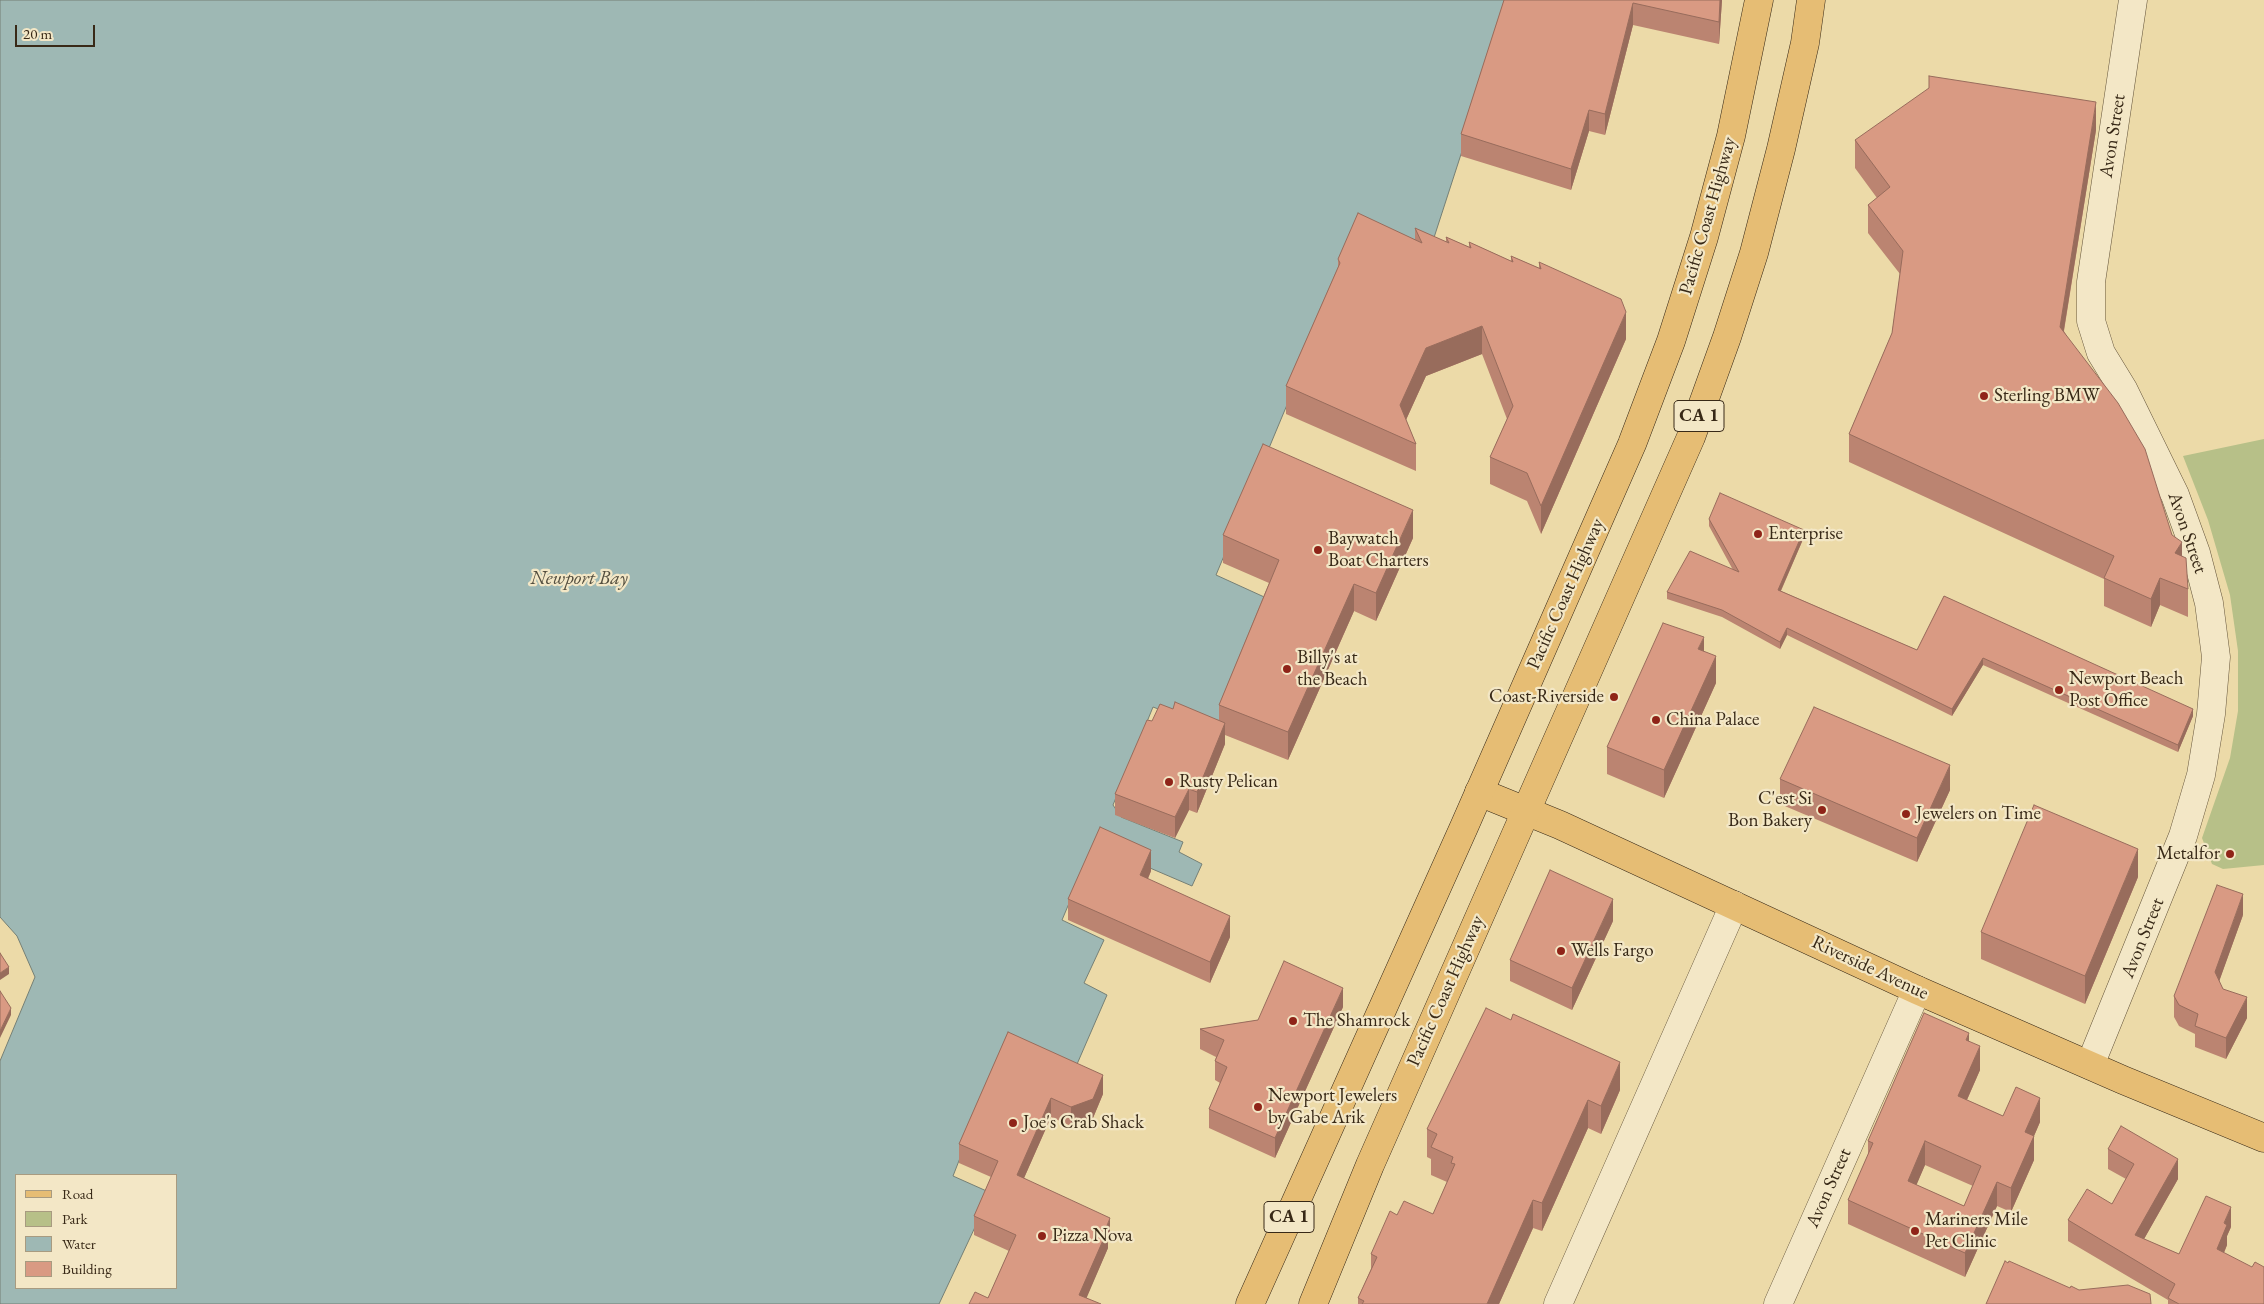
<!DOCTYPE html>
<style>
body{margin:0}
#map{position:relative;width:2264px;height:1304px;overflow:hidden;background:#ecdaa8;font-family:"EB Garamond",serif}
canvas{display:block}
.legend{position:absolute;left:15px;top:1174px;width:162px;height:115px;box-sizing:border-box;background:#f3e7c6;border:1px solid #a89b80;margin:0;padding:6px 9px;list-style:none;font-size:15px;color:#382917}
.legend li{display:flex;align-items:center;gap:10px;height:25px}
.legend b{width:25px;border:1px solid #a89b80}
.scale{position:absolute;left:15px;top:25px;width:80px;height:22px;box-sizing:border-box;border:2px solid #382917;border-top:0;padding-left:6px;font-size:15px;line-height:18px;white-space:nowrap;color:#382917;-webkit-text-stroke:4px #f3e7c6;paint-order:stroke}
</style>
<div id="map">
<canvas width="2264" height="1304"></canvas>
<ul class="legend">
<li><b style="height:6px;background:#e6bd74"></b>Road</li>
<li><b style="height:14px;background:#b7c088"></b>Park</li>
<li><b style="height:14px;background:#9eb8b4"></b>Water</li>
<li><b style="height:14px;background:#d99a83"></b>Building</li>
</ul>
<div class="scale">20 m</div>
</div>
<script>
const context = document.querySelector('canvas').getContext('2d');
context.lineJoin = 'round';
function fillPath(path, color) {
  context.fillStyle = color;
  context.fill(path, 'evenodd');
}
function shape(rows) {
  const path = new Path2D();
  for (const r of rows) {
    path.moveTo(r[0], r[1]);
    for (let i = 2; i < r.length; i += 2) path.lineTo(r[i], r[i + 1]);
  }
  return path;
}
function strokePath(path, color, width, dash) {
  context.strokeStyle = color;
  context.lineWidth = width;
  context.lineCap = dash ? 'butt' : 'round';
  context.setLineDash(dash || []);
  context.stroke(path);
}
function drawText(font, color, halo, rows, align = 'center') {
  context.font = font + ' "EB Garamond",serif';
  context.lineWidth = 4.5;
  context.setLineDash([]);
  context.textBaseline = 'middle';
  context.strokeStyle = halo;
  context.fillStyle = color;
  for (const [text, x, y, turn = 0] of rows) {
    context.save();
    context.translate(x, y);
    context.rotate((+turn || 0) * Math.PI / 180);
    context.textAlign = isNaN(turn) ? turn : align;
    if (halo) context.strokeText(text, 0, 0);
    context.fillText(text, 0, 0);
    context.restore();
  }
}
fillPath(shape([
 [2264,439,2264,865,2223,869,2212,864,2202,838,2230,758,2238,711,2238,651,2230,595,2208,520,2183,456]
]), '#b7c088');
const water = shape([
 [0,0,1511,0,1429,253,1332,297,1216,575,1273,601,1219,732,1153,707,1113,805,1121,817,1183,842,1179,852,1202,864,1192,886,1094,844,1062,920,1104,940,1084,983,1107,995,1071,1078,1003,1048,953,1176,991,1193,939,1304,0,1304,0,1061,35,977,17,936,0,917,0,0],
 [16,1175,176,1175,176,1288,16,1288,16,1175]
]);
fillPath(water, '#9eb8b4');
strokePath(water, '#757f75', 1);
const minor = shape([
 [2090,1065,2183,836,2201,775,2211,714,2216,657,2209,603,2196,553,2175,495,2123,389,2101,353,2091,321,2091,282,2133,0],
 [1558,1304,1734,905],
 [1778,1304,1917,990]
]);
const major = shape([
 [1479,792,1560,825,1917,990,2123,1080,2264,1138]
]);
const highway = shape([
 [1250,1304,1464,827,1632,444,1671,341,1704,237,1731,136,1759,0],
 [1313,1304,1370,1165,1691,437,1727,337,1754,253,1781,149,1805,43,1811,0]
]);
strokePath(minor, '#65553b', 29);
strokePath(major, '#382917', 29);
strokePath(highway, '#382917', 29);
strokePath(minor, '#f3e7c6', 28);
strokePath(major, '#e6bd74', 28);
strokePath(highway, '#e6bd74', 28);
fillPath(shape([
 [1504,0,1722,0,1719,44,1633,25,1605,135,1589,131,1571,190,1461,156,1461,134],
 [2096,130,2064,331,2172,535,2182,557,2188,589,2188,617,2160,605,2151,627,2104,606,2104,579,1849,462,1849,434,1892,333,1900,274,1868,233,1868,205,1877,198,1855,168,1855,140],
 [1415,228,1446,242,1446,237,1469,247,1469,242,1511,261,1511,256,1539,268,1539,262,1626,339,1541,534,1527,501,1490,484,1490,457,1507,419,1482,354,1426,376,1406,420,1416,444,1416,471,1286,414,1286,386,1338,267,1338,259,1415,240],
 [1709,519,1804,537,1781,591,1917,650,1944,596,2193,716,2178,752,1983,665,1952,716,1787,635,1780,649,1722,617,1667,599,1667,592,1733,570,1709,526],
 [1223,535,1413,538,1376,621,1354,611,1288,760,1225,735,1225,744,1197,813,1189,810,1175,838,1115,815,1115,794,1152,721,1173,709,1219,720,1219,705,1269,583,1223,563],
 [1704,651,1716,683,1664,798,1607,774,1607,747],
 [1780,779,1950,790,1917,862,1780,804],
 [1151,871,1148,879,1230,937,1210,983,1068,920,1068,899],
 [2138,877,2085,1004,1981,959,1981,932],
 [2243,915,2219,981,2223,989,2247,1018,2226,1059,2195,1047,2195,1034,2179,1026,2174,1017,2174,996],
 [1613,921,1572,1010,1510,981,1510,960],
 [1343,1007,1275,1158,1209,1128,1209,1109,1220,1083,1215,1080,1215,1061,1216,1057,1200,1049,1200,1029],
 [1008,1032,1103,1094,1093,1118,1071,1126,1051,1117,1024,1178,1110,1237,1108,1241,1108,1248,1086,1298,988,1298,1009,1251,974,1235,974,1216,991,1177,959,1163,959,1144],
 [1969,1041,1980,1070,1967,1100,2003,1116,2040,1122,2034,1136,2034,1160,2011,1212,1997,1206,1965,1277,1848,1224,1848,1200,1868,1155,1868,1141],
 [1925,1165,1973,1186,1964,1206,1916,1185],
 [1620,1090,1601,1134,1588,1128,1542,1231,1533,1228,1499,1304,1358,1304,1358,1298,1371,1269,1371,1254,1397,1215,1433,1214,1447,1182,1431,1175,1431,1159,1427,1157,1427,1129],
 [2108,1149,2178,1179,2144,1239,2179,1254,2231,1227,2227,1236,2227,1245,2224,1253,2264,1304,2168,1304,2168,1300,2068,1241,2068,1220,2112,1204,2126,1179,2108,1169]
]), '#bb8471');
fillPath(shape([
 [1720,0,1722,0,1719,44,1719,22],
 [1633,3,1633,25,1605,135,1605,114],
 [2096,102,2096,130,2060,354,2060,327],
 [1589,110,1589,131,1571,190,1571,169],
 [1626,312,1626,339,1541,534,1541,506],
 [1482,326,1482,354,1426,376,1400,433,1400,405,1426,348],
 [1413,510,1413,538,1376,621,1376,593],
 [1804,530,1804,537,1778,597,1778,590],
 [2182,542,2182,570,2175,553],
 [2160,578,2160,605,2151,627,2151,599],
 [1354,584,1354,611,1288,760,1288,732],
 [1787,628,1787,635,1780,649,1780,642],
 [1704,637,1704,665,1698,649],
 [1716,656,1716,683,1664,798,1664,770],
 [1983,658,1983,665,1952,716,1952,709],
 [2193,709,2193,716,2178,752,2178,745],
 [1225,723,1225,744,1197,813,1197,792],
 [1950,765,1950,790,1917,862,1917,838],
 [1189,789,1189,810,1175,838,1175,817],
 [2138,849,2138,877,2085,1004,2085,976],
 [1151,850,1151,871,1140,896,1140,875],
 [2243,894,2243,915,2215,993,2215,972],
 [1613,899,1613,921,1572,1010,1572,988],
 [1230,916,1230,937,1210,983,1210,962],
 [9,967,9,974,0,980,0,973],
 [1343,988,1343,1007,1275,1158,1275,1138],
 [2247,997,2247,1018,2226,1059,2226,1038],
 [11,1008,11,1015,0,1038,0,1031],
 [1969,1033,1969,1057,1966,1040],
 [1980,1046,1980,1070,1958,1120,1958,1096],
 [1620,1062,1620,1090,1601,1134,1601,1106],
 [1103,1075,1103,1094,1093,1118,1071,1126,1071,1107],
 [1051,1098,1051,1117,1017,1194,1017,1175],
 [2040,1098,2040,1122,2034,1136,2034,1160,2011,1212,2011,1188,2025,1132],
 [1588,1100,1588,1128,1542,1231,1542,1203],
 [1925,1141,1925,1165,1908,1205,1908,1181],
 [2178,1159,2178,1179,2135,1255,2135,1235],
 [1997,1182,1997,1206,1965,1277,1965,1253],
 [1533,1200,1533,1228,1499,1304,1487,1304],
 [2231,1207,2231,1227,2227,1236,2227,1245,2217,1269,2217,1249,2224,1223],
 [1110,1218,1110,1237,1108,1241,1108,1248,1084,1304,1079,1295]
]), '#986c5c');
const building = shape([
 [1504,0,1720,0,1719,22,1633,3,1605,114,1589,110,1571,169,1461,134,1504,0],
 [1929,76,2096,102,2060,327,2118,403,2145,449,2172,535,2182,542,2175,553,2186,558,2188,589,2160,578,2151,599,2104,578,2114,556,1849,434,1892,333,1903,251,1868,205,1890,187,1855,140,1929,88,1929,76],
 [1358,213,1422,243,1415,228,1449,243,1446,237,1471,248,1469,242,1513,262,1511,256,1541,269,1539,262,1621,299,1626,312,1541,506,1527,473,1490,457,1513,406,1482,326,1426,348,1400,405,1416,444,1286,386,1340,263,1338,259,1358,213],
 [1263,444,1413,510,1376,593,1354,584,1288,732,1219,705,1279,560,1223,535,1263,444],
 [1720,493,1804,530,1778,590,1917,650,1944,596,2193,709,2178,745,1983,658,1952,709,1787,628,1780,642,1722,610,1667,592,1690,551,1739,572,1709,519,1720,493],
 [1663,623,1704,637,1698,649,1716,656,1664,770,1607,747,1663,623],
 [1175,702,1225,723,1197,792,1189,789,1175,817,1115,794,1147,720,1152,721,1160,704,1173,709,1175,702],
 [1814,707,1950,765,1917,838,1780,779,1814,707],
 [2034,805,2138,849,2085,976,1981,932,2034,805],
 [1100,827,1151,850,1140,875,1230,916,1210,962,1068,899,1100,827],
 [1550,870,1613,899,1572,988,1510,960,1550,870],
 [2217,885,2243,894,2215,972,2223,989,2247,997,2226,1038,2195,1026,2198,1014,2179,1005,2174,996,2217,885],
 [0,953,9,967,0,973,0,953],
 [1284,961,1343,988,1275,1138,1209,1109,1227,1067,1215,1061,1224,1040,1200,1029,1258,1020,1284,961],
 [0,991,11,1008,0,1031,0,991],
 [1486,1008,1511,1020,1513,1014,1620,1062,1601,1106,1588,1100,1542,1203,1533,1200,1487,1304,1362,1304,1364,1301,1358,1298,1377,1257,1371,1254,1390,1211,1397,1215,1404,1201,1433,1214,1455,1164,1451,1163,1453,1157,1431,1147,1437,1134,1427,1129,1486,1008],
 [1924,1013,1969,1033,1966,1040,1980,1046,1958,1096,2003,1116,2016,1087,2040,1098,2025,1132,2034,1136,2011,1188,1997,1182,1965,1253,1848,1200,1873,1143,1868,1141,1924,1013],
 [1925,1141,1981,1166,1964,1206,1908,1181,1925,1141],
 [1008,1032,1103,1075,1093,1099,1071,1107,1051,1098,1017,1175,1110,1218,1106,1228,1108,1229,1079,1295,1101,1304,969,1304,975,1292,988,1298,1016,1235,974,1216,998,1161,959,1144,1008,1032],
 [2121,1126,2178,1159,2135,1235,2179,1254,2206,1196,2231,1207,2224,1223,2227,1225,2217,1249,2252,1267,2255,1262,2264,1267,2264,1304,2179,1304,2168,1298,2175,1284,2068,1220,2087,1189,2112,1204,2134,1164,2108,1149,2121,1126],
 [2005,1261,2008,1263,2009,1261,2070,1288,2071,1286,2079,1290,2128,1285,2150,1294,2151,1304,1986,1304,2005,1261]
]);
fillPath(building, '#d99a83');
strokePath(building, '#986c5c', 1);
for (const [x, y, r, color] of [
 [1984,396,5,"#8f2418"],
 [1758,534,5,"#8f2418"],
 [1318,550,5,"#8f2418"],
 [1287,669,5,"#8f2418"],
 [2059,690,5,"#8f2418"],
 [1614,697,5,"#8f2418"],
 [1656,720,5,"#8f2418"],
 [1169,782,5,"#8f2418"],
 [1822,810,5,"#8f2418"],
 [1906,814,5,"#8f2418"],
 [2230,854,5,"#8f2418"],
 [1561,951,5,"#8f2418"],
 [1293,1021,5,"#8f2418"],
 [1258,1107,5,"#8f2418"],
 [1013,1123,5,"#8f2418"],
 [1915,1231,5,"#8f2418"],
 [1042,1236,5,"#8f2418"]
]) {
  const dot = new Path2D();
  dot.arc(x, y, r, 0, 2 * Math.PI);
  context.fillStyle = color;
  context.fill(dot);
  strokePath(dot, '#f3e7c6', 2);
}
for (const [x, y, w] of [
 [1699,416,50],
 [1289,1217,50]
]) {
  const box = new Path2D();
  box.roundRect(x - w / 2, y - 15.5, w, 31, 4);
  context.fillStyle = '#f3e7c6';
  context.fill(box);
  strokePath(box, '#382917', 1);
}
drawText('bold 18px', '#382917', null, [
 ["CA 1",1699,416],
 ["CA 1",1289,1217]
]);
drawText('19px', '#382917', '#f3e7c6', [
 ["Avon Street",2113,136,-81],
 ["Pacific Coast Highway",1708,216,-74],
 ["Avon Street",2187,533,71],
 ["Pacific Coast Highway",1566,594,-66],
 ["Avon Street",2143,938,-68],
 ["Riverside Avenue",1870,968,25],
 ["Pacific Coast Highway",1446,991,-66],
 ["Avon Street",1829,1188,-66]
]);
drawText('19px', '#382917', '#f3e7c6', [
 ["Sterling BMW",1994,396],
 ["Enterprise",1768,534],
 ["Baywatch",1328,539],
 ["Boat Charters",1328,561],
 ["Billy's at",1297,658],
 ["the Beach",1297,680],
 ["Newport Beach",2069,679],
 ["Post Office",2069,701],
 ["Coast-Riverside",1604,697,"right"],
 ["China Palace",1666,720],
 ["Rusty Pelican",1179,782],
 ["C'est Si",1812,799,"right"],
 ["Bon Bakery",1812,821,"right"],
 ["Jewelers on Time",1916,814],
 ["Metalfor",2220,854,"right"],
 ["Wells Fargo",1571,951],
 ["The Shamrock",1303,1021],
 ["Newport Jewelers",1268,1096],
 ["by Gabe Arik",1268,1118],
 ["Joe's Crab Shack",1023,1123],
 ["Mariners Mile",1925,1220],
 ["Pet Clinic",1925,1242],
 ["Pizza Nova",1052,1236]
], 'left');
drawText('italic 20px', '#524d3e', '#f3e7c6', [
 ["Newport Bay",579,579]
]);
</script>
